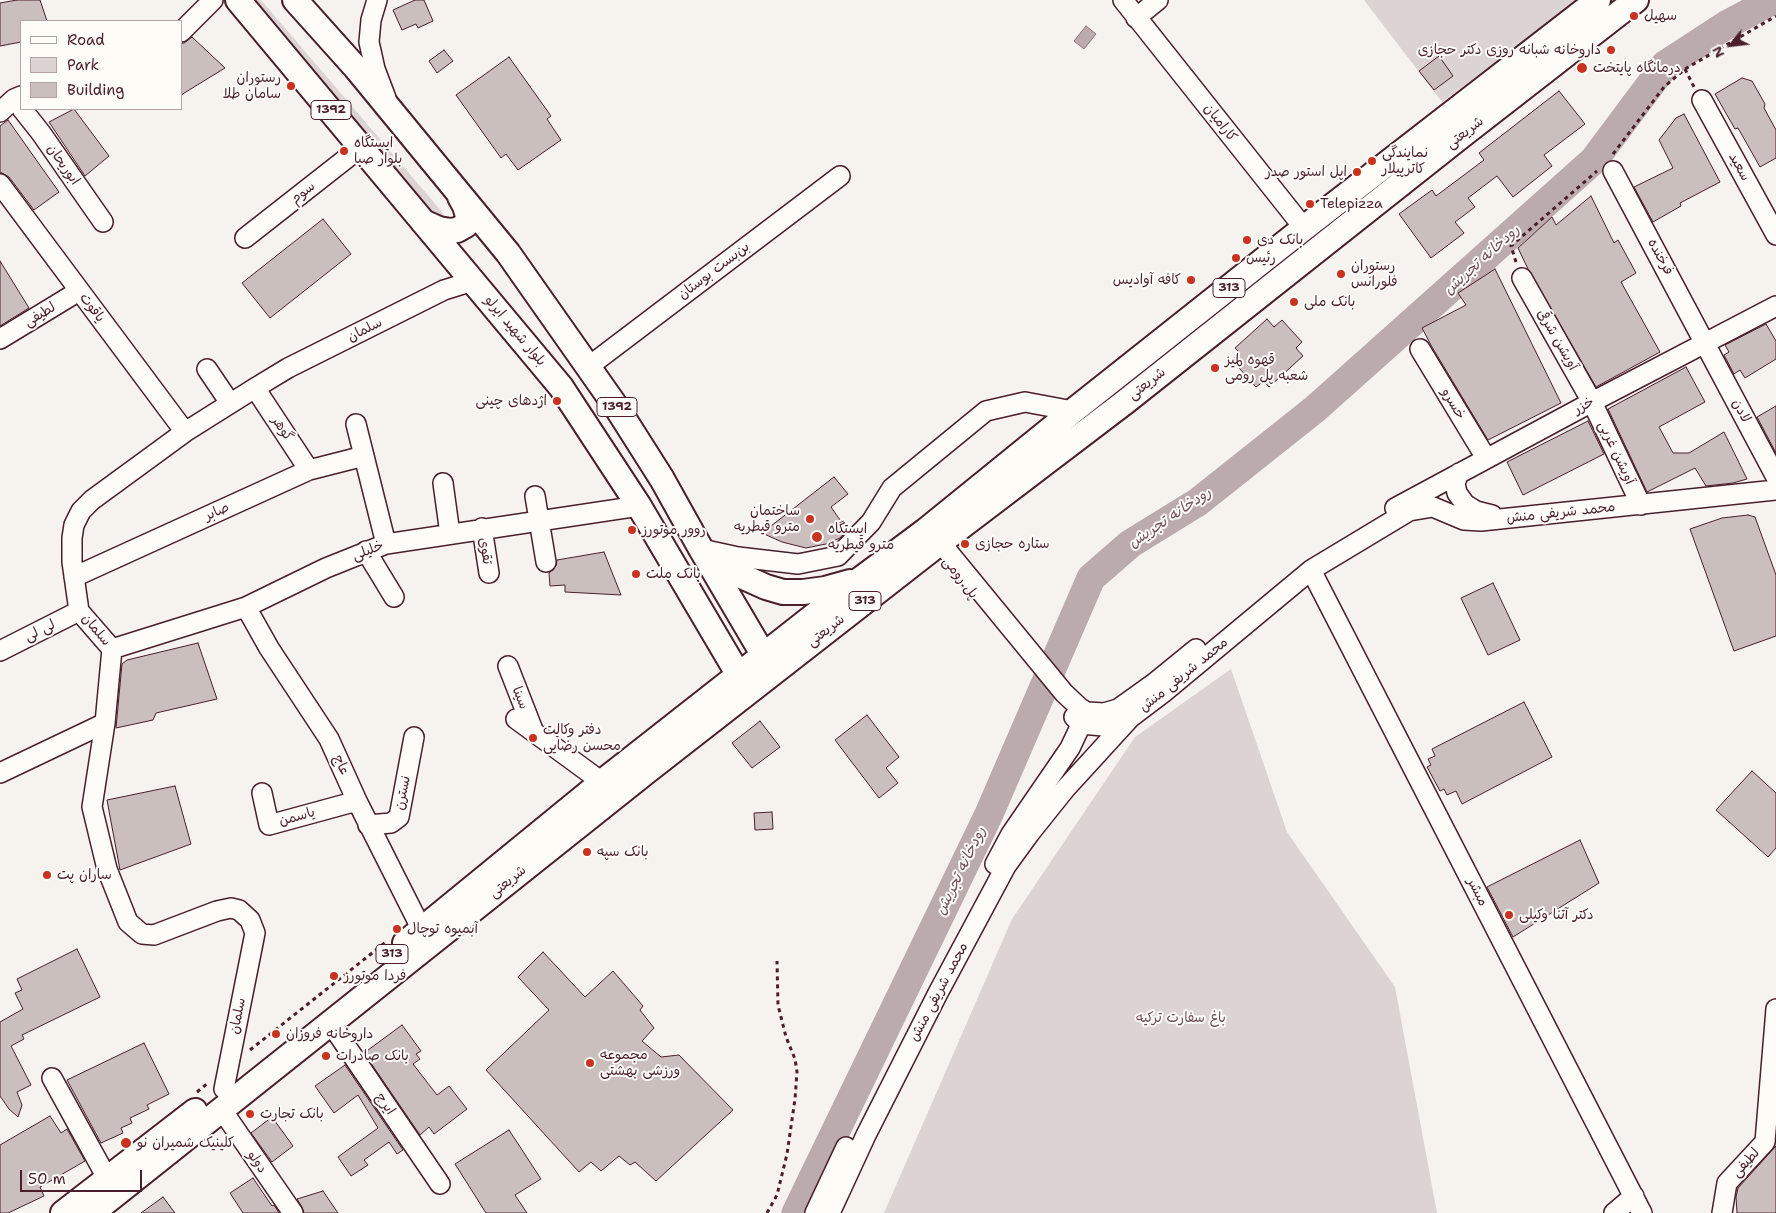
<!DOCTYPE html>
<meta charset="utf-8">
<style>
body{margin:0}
#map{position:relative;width:1776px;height:1213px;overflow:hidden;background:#f6f3ef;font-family:"Shantell Sans",sans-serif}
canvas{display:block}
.legend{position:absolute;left:20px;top:20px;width:162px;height:90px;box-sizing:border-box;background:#fdfcf7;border:1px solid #b5a4a5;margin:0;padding:6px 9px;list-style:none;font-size:15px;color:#4a1f2b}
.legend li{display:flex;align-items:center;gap:10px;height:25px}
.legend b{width:25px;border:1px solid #b5a4a5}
.north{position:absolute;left:1706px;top:20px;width:50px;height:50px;-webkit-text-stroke:4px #fdfcf7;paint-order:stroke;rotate:241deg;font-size:14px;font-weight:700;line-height:20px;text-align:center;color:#4a1f2b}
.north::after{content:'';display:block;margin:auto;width:18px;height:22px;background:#4a1f2b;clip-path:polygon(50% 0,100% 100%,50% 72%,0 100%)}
.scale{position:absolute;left:20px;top:1170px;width:122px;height:22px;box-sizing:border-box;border:2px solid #4a1f2b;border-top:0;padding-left:6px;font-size:15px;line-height:18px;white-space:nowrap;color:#4a1f2b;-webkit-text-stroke:4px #fdfcf7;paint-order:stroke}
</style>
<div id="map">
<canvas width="1776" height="1213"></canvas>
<ul class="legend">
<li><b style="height:6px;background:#fdfcf7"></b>Road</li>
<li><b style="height:14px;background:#dcd4d2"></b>Park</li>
<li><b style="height:14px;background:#cbbfbe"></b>Building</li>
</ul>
<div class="north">N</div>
<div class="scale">50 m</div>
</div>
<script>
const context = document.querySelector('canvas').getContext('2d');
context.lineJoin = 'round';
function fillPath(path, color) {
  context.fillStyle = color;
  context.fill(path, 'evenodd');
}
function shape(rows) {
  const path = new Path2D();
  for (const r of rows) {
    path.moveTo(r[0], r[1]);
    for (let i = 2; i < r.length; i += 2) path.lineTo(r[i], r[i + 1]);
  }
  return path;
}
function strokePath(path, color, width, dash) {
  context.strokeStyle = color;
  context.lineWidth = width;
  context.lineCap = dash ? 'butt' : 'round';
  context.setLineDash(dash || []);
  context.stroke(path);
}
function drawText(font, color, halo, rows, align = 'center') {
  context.font = font + ' "Shantell Sans","Playpen Sans Arabic",sans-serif';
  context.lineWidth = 4;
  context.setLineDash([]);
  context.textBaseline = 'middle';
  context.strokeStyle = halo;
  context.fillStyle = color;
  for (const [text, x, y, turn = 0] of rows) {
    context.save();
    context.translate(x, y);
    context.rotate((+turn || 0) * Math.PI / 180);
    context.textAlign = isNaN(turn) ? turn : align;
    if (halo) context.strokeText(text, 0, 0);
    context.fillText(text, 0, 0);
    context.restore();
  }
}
fillPath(shape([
 [249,0,261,0,432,200,444,215,439,224],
 [1364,0,1578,0,1442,102],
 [1231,669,1287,832,1395,987,1437,1213,884,1213,1012,919,1135,737]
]), '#dcd4d2');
const water = shape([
 [1086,26,1096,34,1084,49,1074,41,1086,26]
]);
fillPath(water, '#bbabac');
strokePath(water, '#8e7378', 1);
strokePath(shape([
 [796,1213,989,814,1091,578,1130,544,1198,502,1315,409,1594,160,1665,65,1728,24,1773,0]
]), '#bbabac', 29);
const building = shape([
 [17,0,40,0,47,21,21,21,21,42,0,46,0,3,17,0],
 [415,0,424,0,433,21,418,28,416,24,402,30,393,10,415,0],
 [192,37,225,68,181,95,181,43,184,43,192,37],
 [444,50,453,61,437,73,429,61,444,50],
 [1439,56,1453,76,1434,90,1419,71,1439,56],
 [509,57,551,116,547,119,561,140,518,170,506,154,501,158,456,95,509,57],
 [1742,78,1752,81,1765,104,1764,108,1776,130,1776,158,1760,167,1738,128,1735,129,1715,94,1742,78],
 [1559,91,1585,124,1544,155,1552,166,1513,197,1497,176,1468,198,1475,207,1455,222,1464,233,1431,258,1399,214,1432,190,1436,196,1484,160,1479,153,1559,91],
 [74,109,109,156,85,176,49,122,74,109],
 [1684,114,1720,182,1680,203,1681,206,1653,222,1634,187,1673,168,1659,140,1676,118,1684,114],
 [8,120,59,192,34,210,9,177,0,172,0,126,8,120],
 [1591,196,1614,243,1618,240,1636,273,1621,282,1660,352,1596,387,1528,269,1518,248,1552,217,1556,225,1591,196],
 [323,219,351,254,270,318,242,283,323,219],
 [0,261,29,308,0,326,0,261],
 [1495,269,1561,403,1488,440,1432,347,1422,328,1466,305,1458,293,1495,269],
 [1267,319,1274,327,1282,320,1302,342,1296,348,1303,356,1269,387,1264,381,1256,387,1232,360,1240,353,1235,348,1267,319],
 [1766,324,1776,341,1776,359,1745,378,1740,370,1734,374,1724,355,1729,352,1725,345,1766,324],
 [1686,367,1705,402,1659,427,1673,453,1689,453,1724,432,1747,479,1733,483,1706,486,1695,468,1647,492,1608,409,1686,367],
 [1776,406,1776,453,1757,417,1776,406],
 [1588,421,1604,454,1523,495,1507,462,1588,421],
 [834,477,848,494,831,507,847,530,840,538,826,544,806,548,782,542,762,533,834,477],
 [1748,515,1755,517,1776,575,1776,636,1734,651,1690,529,1722,518,1748,515],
 [604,552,621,595,565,592,565,585,550,586,549,573,556,566,557,560,604,552],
 [1493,583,1520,640,1488,655,1461,598,1493,583],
 [198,643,217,699,156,713,153,720,116,728,122,664,127,660,198,643],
 [1524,702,1552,757,1462,804,1456,791,1447,795,1444,789,1440,791,1427,767,1431,765,1428,759,1435,756,1432,749,1524,702],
 [867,715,899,757,886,768,898,783,879,798,835,740,867,715],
 [760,721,780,747,752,768,732,743,760,721],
 [1752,771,1776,793,1776,848,1768,857,1716,810,1752,771],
 [175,786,191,844,120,870,107,800,175,786],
 [772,812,773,829,755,830,754,813,772,812],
 [1580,840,1599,883,1513,937,1487,887,1580,840],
 [77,949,100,997,22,1035,24,1039,11,1046,31,1085,17,1092,22,1105,18,1117,9,1109,0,1096,0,1022,23,1009,15,993,22,990,17,979,77,949],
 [543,952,585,997,613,971,643,1006,640,1010,654,1028,642,1041,661,1057,679,1055,733,1110,656,1181,635,1162,630,1165,619,1156,601,1171,591,1162,579,1172,486,1070,549,1010,518,977,543,952],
 [402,1025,421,1051,416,1054,420,1059,413,1064,437,1095,449,1086,467,1109,434,1134,429,1127,420,1135,364,1053,402,1025],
 [144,1043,169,1094,147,1105,149,1109,130,1118,132,1123,121,1128,123,1133,101,1143,67,1080,144,1043],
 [345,1065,403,1150,397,1154,389,1142,364,1160,368,1165,351,1176,338,1157,378,1128,358,1095,334,1113,315,1086,345,1065],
 [50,1116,61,1133,67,1129,85,1161,40,1187,44,1196,8,1213,0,1213,0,1145,50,1116],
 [272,1117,293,1146,272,1162,251,1133,272,1117],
 [509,1130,541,1179,515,1195,527,1213,486,1213,455,1164,509,1130],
 [1776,1146,1776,1213,1737,1213,1736,1197,1738,1188,1776,1146],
 [253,1178,272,1206,274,1205,279,1213,243,1213,230,1193,253,1178],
 [323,1191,338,1213,304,1213,302,1207,297,1199,323,1191],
 [163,1197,175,1213,141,1213,163,1197]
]);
fillPath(building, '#cbbfbe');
strokePath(building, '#4a1f2b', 1);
const minor = shape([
 [377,0,371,20,369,42,375,69,386,98],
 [1123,0,1304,228],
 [1136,18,1158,0],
 [181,32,213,0],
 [1702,100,1776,235],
 [22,109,41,133,103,222],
 [0,112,14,99,21,96],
 [1613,171,1776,477],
 [0,184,185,432],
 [245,238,361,147],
 [1522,278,1592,402,1641,505],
 [0,339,79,291],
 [1420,349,1486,458],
 [588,367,840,176],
 [207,369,230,403],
 [255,388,309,470],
 [356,424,386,544],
 [1459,473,1455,483,1457,493,1465,504,1476,511,1492,515],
 [443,483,450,534],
 [535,496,546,562],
 [1395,508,1592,402,1776,306],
 [482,528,489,573],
 [937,545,945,548,1064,693,1080,708,1087,712,1104,713,1118,709,1153,684,1196,649],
 [706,550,738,557,798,564,838,556,871,522,892,488,986,411,1025,402,1073,411],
 [366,551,394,597],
 [1311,570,1642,1213],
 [74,577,309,470,364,456],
 [246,607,269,648,329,739,357,801,422,930],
 [112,649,246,607,326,568,386,544,639,506],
 [0,651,79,611],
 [508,666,533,730],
 [1074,717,1081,724,1103,726,1127,719],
 [516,719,602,782],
 [0,773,105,723],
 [262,793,269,825,357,801],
 [368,825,391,823,399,817,414,737],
 [995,864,1011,834,1070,748,1087,712],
 [331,1024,440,1184],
 [52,1078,107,1178],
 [224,1089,255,933,250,920,239,910,231,908,217,911,154,935,142,934,128,922,107,869,92,807,105,723,112,649,79,611,72,562,72,538,74,525,81,511,92,500,185,432,255,388,288,368,444,290,473,281],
 [222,1110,293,1213],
 [1765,1142,1776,1009],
 [815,1213,846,1147],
 [830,1213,866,1135,938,993,1006,866,1030,833,1066,788,1130,718,1163,693,1311,570,1409,511,1433,507,1464,520,1481,521,1776,490],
 [1614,1213,1634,1196],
 [1722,1213,1727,1183,1765,1142]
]);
const major = shape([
 [238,0,561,387,639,506,734,667,749,687],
 [295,0,356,68,508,253,617,408,662,479,701,549,764,656,773,668],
 [423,222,439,229,450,231,457,230,466,225,468,216,465,206,460,197],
 [707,554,737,574,766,587,783,592,803,592,825,589,850,582],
 [405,943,602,782,862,578,925,531,1073,411,1304,228,1598,0],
 [63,1213,195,1111],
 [92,1213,647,771,937,545,1125,402,1461,136,1636,0]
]);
strokePath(minor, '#4a1f2b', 22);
strokePath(major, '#4a1f2b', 28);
strokePath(shape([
 [1685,69,1694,87],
 [1613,154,1664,87,1685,69,1776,16],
 [1516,262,1511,246,1597,171],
 [250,1050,386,942],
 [197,1092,208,1083],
 [767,1213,777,1195,787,1154,795,1099,797,1072,795,1059,786,1037,778,1005,777,961]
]), '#4a1f2b', 3, [4, 4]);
strokePath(minor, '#fdfcf7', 19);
strokePath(major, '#fdfcf7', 24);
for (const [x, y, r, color] of [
 [1634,16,5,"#c8321e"],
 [1611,50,5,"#c8321e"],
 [1582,68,6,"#c8321e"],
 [291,86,5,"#c8321e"],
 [344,151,5,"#c8321e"],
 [1372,161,5,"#c8321e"],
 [1357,172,5,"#c8321e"],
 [1310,204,5,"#c8321e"],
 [1247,240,5,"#c8321e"],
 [1236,258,5,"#c8321e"],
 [1341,274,5,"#c8321e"],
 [1191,280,5,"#c8321e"],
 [1294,302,5,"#c8321e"],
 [1215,368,5,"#c8321e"],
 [557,401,5,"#c8321e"],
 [810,519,5,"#c8321e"],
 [632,530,5,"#c8321e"],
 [817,537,6,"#c8321e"],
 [965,544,5,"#c8321e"],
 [636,574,5,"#c8321e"],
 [533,738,5,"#c8321e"],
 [587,852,5,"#c8321e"],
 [47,875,5,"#c8321e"],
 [1509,915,5,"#c8321e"],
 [397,929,5,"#c8321e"],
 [334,976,5,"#c8321e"],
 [276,1034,5,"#c8321e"],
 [326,1056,5,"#c8321e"],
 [590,1063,5,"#c8321e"],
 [250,1114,5,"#c8321e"],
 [126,1143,6,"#c8321e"]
]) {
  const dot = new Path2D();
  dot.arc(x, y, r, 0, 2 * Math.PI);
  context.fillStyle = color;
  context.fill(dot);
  strokePath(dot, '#fdfcf7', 2);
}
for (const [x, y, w] of [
 [331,110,40],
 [1229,288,32],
 [617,407,40],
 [865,601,32],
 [392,954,32]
]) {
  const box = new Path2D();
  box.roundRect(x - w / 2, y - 9.5, w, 19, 4);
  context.fillStyle = '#fdfcf7';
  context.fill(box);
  strokePath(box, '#4a1f2b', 1);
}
drawText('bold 12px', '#4a1f2b', null, [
 ["1392",331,110],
 ["313",1229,288],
 ["1392",617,407],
 ["313",865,601],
 ["313",392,954]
]);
drawText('14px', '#4a1f2b', '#fdfcf7', [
 ["سهیل",1644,16],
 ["داروخانه شبانه روزی دکتر حجازی",1601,50,"right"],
 ["درمانگاه پایتخت",1593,68],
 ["رستوران",281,78,"right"],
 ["سامان طلا",281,94,"right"],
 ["ایستگاه",354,143],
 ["بلوار صبا",354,159],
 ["نمایندگی",1382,153],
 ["کاترپیلار",1382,169],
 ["اپل استور صدر",1347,172,"right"],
 ["Telepizza",1320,204],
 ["بانک دی",1257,240],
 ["رئیس",1246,258],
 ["رستوران",1351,266],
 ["فلورانس",1351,282],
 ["کافه آوادیس",1181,280,"right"],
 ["بانک ملی",1304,302],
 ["قهوه لمیز",1225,360],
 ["شعبه پل رومی",1225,376],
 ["اژدهای چینی",547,401,"right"],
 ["ساختمان",800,511,"right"],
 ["مترو قیطریه",800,527,"right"],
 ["ایستگاه",828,529],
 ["مترو قیطریه",828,545],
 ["روور موتورز",642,530],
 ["ستاره حجازی",975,544],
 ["بانک ملت",646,574],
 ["دفتر وکالت",543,730],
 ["محسن رضایی",543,746],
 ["بانک سپه",597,852],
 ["ساران پت",57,875],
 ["دکتر آتنا وکیلی",1519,915],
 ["آبمیوه توچال",407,929],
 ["فردا موتورز",344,976],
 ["داروخانه فروزان",286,1034],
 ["مجموعه",600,1055],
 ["ورزشی بهشتی",600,1071],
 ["بانک صادرات",336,1056],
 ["بانک تجارت",260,1114],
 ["کلینیک شمیران نو",137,1143]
], 'left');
drawText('14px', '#4a1f2b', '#fdfcf7', [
 ["کارامیان",1220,123,52],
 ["شریعتی",1465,133,-38],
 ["ابوریحان",63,165,55],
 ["سعید",1739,167,61],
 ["سوم",303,193,-38],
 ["فرخنده",1660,257,62],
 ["بن‌بست بوستان",714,271,-37],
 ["یاقوت",92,308,53],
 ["لطیفی",40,315,-31],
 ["سلمان",365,330,-27],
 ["بلوار شهید ایرلو",515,331,50],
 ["آویشن شرقی",1557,340,60],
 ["شریعتی",1147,384,-38],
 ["خسرو",1453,404,59],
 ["خزر",1584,406,-28],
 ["لادن",1741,411,62],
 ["گوهر",282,429,56],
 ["آویشن غربی",1616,453,65],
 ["صابر",217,512,-24],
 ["محمد شریفی منش",1561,513,-6],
 ["خلیلی",368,551,-21],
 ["تقوی",485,551,81],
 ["پل رومی",960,578,52],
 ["سلمان",96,630,50],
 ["لی لی",40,631,-26],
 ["شریعتی",826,631,-38],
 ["محمد شریفی منش",1184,675,-39],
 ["سینا",520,698,68],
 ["عاج",341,765,66],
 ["نسترن",403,793,-79],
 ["یاسمن",297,817,-15],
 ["شریعتی",508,882,-39],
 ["مبشر",1477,892,63],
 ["محمد شریفی منش",939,992,-62],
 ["سلمان",238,1016,-79],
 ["ایرج",385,1104,56],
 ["دولو",257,1162,56],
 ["لطیفی",1746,1163,-47]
]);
drawText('14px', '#6e4c55', '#fdfcf7', [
 ["باغ سفارت ترکیه",1181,1018]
]);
drawText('italic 15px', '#725058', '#fdfcf7', [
 ["رودخانه تجریش",1482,260,-42],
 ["رودخانه تجریش",1170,518,-34],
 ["رودخانه تجریش",961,871,-64]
]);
</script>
